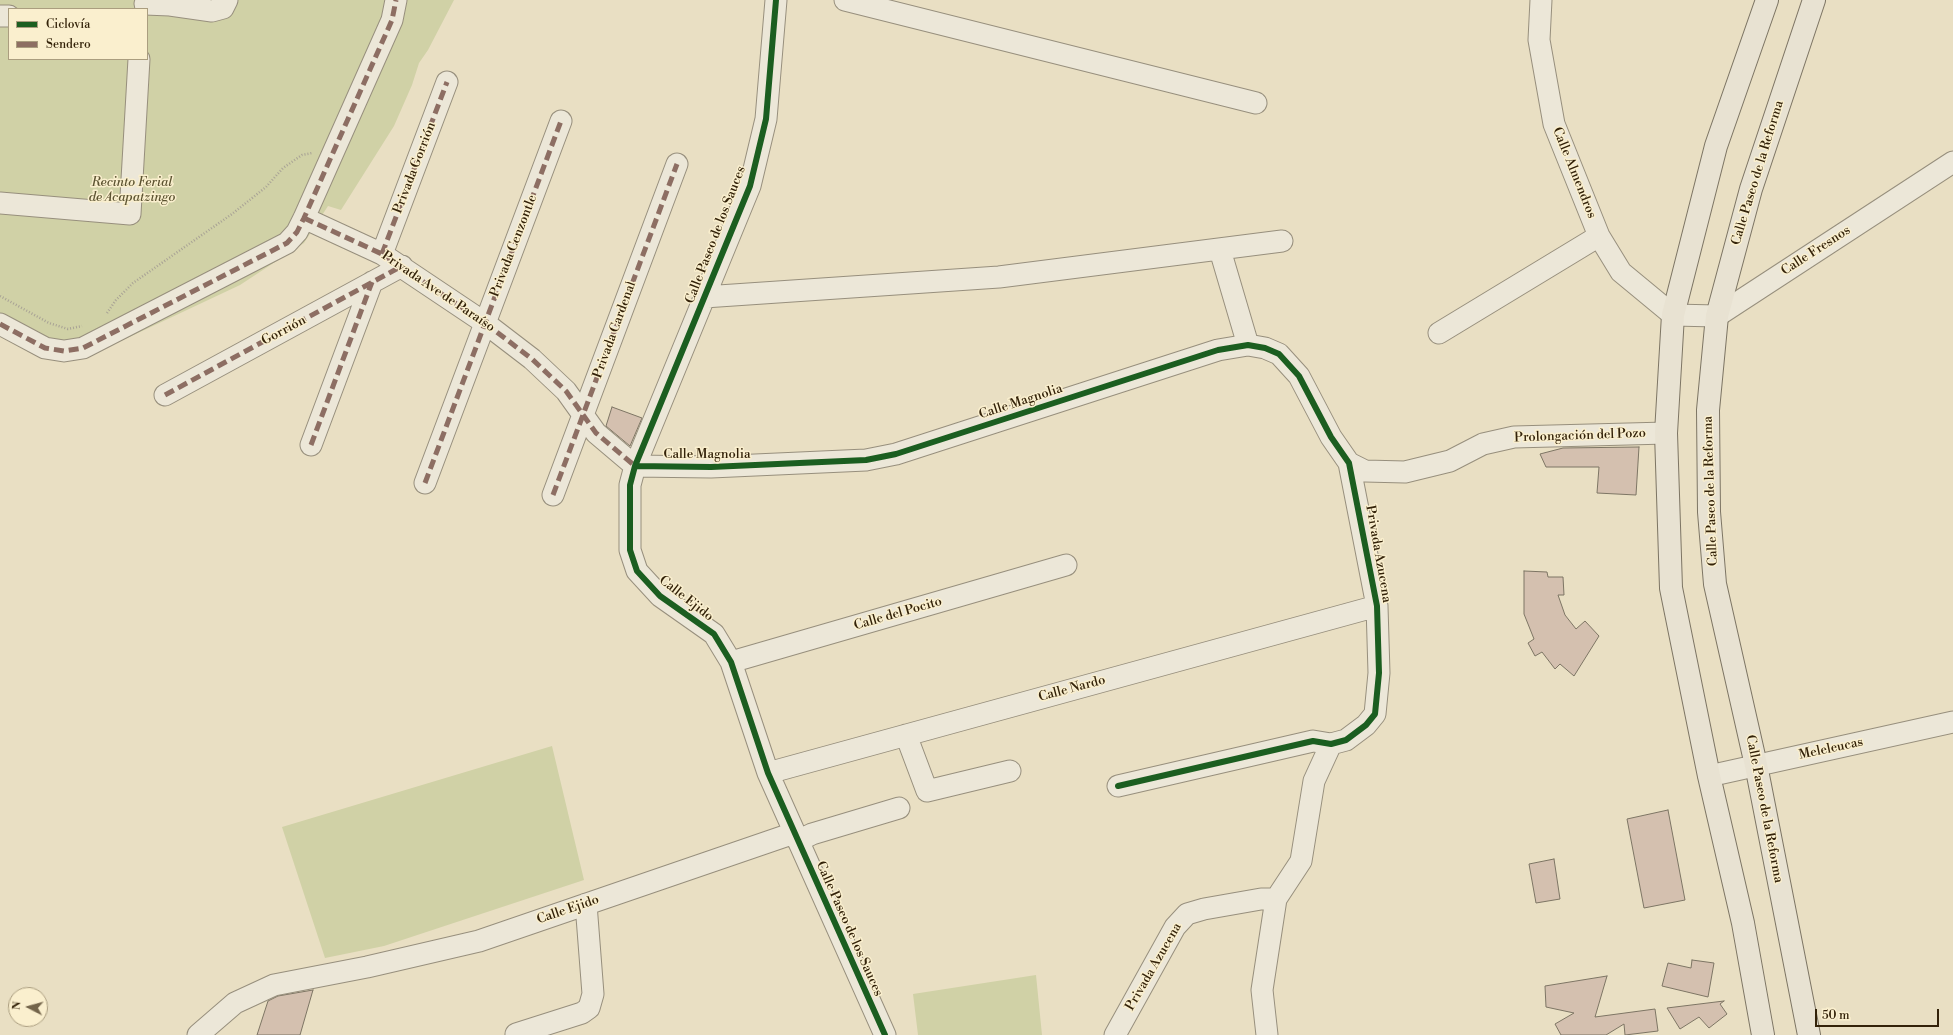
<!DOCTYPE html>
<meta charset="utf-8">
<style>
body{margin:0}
#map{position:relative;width:1953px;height:1035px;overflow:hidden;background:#e9dfc3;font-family:"Libre Bodoni",serif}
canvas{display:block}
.legend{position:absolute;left:8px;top:8px;width:140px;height:52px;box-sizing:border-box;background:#faefce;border:1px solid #aa9d7f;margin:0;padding:5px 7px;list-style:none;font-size:12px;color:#332209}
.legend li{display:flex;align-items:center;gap:8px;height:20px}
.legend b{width:20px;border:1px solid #aa9d7f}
.north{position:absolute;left:8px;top:987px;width:40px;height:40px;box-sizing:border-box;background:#faefce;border:1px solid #aa9d7f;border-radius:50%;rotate:276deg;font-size:11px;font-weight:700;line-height:16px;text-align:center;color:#332209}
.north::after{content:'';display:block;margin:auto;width:14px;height:18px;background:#73644a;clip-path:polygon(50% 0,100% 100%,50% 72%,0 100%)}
.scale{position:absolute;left:1815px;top:1009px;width:124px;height:18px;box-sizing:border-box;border:2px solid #332209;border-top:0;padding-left:5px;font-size:12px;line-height:14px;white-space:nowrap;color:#332209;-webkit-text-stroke:3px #faefce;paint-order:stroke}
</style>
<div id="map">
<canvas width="1953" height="1035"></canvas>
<ul class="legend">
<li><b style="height:5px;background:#1b5e20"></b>Ciclovía</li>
<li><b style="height:5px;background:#8d6e63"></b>Sendero</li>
</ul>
<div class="north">N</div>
<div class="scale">50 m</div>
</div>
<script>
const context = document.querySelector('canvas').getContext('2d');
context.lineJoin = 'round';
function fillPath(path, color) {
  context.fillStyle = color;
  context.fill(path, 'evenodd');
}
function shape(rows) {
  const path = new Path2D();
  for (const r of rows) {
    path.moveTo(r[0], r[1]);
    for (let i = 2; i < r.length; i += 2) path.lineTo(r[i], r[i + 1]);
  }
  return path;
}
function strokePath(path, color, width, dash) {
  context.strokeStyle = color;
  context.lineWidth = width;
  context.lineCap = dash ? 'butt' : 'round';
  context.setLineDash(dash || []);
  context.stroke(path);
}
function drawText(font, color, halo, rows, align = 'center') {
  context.font = font + ' "Libre Bodoni",serif';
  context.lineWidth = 3;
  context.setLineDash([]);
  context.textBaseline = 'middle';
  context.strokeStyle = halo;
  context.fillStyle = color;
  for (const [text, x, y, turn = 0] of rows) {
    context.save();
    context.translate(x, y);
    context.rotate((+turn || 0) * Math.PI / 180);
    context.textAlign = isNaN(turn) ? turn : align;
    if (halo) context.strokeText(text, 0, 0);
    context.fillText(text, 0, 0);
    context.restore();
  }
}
fillPath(shape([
 [0,0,454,0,428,50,419,63,412,85,394,126,341,210,328,206,304,243,240,285,104,349,77,359,0,332],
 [9,9,147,9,147,59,9,59],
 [552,746,584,880,384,946,325,958,282,827],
 [1036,975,1042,1035,918,1035,913,994]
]), '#d0d1a6');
const building = shape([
 [612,407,642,418,630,446,606,426,612,407],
 [1639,447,1636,495,1597,493,1599,467,1546,467,1540,454,1563,448,1639,447],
 [1524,571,1547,572,1548,577,1563,577,1564,595,1558,595,1565,615,1576,629,1585,621,1599,636,1574,676,1560,664,1555,669,1542,652,1535,656,1528,643,1534,639,1524,614,1524,571],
 [1668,810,1685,900,1644,908,1627,819,1668,810],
 [1554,859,1560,899,1536,903,1529,864,1554,859],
 [1692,960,1714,963,1708,997,1662,986,1668,963,1691,968,1692,960],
 [1607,976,1595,1017,1655,1009,1658,1031,1625,1035,1624,1024,1606,1035,1561,1035,1555,1024,1574,1013,1546,1007,1545,986,1607,976],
 [313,990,300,1035,257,1035,268,1001,278,996,313,990],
 [1724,1001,1720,1004,1727,1014,1709,1028,1699,1017,1680,1029,1667,1008,1724,1001]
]);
fillPath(building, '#d4c0af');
strokePath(building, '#7d7564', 1);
const minor = shape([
 [776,0,766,119,750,186,635,466,630,485,630,550,637,571,660,596,714,634,731,662,768,773,885,1035],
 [845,0,1256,103],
 [1541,0,1539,40,1554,124,1599,236,1621,272,1673,315,1717,316,1953,162],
 [145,4,170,5,212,11,223,8,227,0],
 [0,16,9,16],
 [0,203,130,214,139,59],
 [304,218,382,254,485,323,532,359,566,391,596,433,635,466],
 [1220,250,1248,345],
 [382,254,447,82],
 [704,297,999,277,1282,241],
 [0,324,45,348,64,351,83,348,287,243,297,232,304,218,392,20,396,0],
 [1439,333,1599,236],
 [165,395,402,266],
 [311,445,372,282],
 [1349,463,1365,471,1405,472,1450,461,1483,444,1514,437,1666,433],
 [635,466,711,467,866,460,896,454,1218,350,1248,345,1265,348,1279,354,1299,376,1331,437,1349,463,1377,606,1379,673,1375,714,1366,725,1346,740,1331,744,1313,741,1118,786],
 [425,483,561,121],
 [553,495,677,164],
 [731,662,1066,565],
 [906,735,927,791,1010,771],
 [768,773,1377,606],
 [1709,776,1953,722],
 [798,841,812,834,899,808],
 [516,1034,582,1013,589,1008,593,994,586,904],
 [198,1035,235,1003,274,985,367,967,479,941,794,833],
 [1115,1035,1175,927,1187,914,1204,909,1261,899,1276,899],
 [1267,1035,1262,990,1276,899,1301,861,1314,781,1331,744]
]);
const major = shape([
 [1763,1035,1743,923,1709,776,1671,588,1666,433,1673,315,1716,146,1767,0],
 [1809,1035,1756,765,1715,584,1709,512,1708,410,1717,316,1751,189,1814,0]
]);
strokePath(minor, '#978f7d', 23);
strokePath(major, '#7d7564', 24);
strokePath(shape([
 [0,296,49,323,68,329,82,326],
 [107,313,116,300,133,283,232,214,266,187,283,168,302,155,312,153]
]), '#a8a295', 2.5, [1, 2]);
strokePath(minor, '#ece7d8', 21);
strokePath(major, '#e8e2d2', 22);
strokePath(shape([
 [304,218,382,254,485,323,532,359,566,391,596,433,635,466],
 [382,254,447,82],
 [0,324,45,348,64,351,83,348,287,243,297,232,304,218,392,20,396,0],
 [165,395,402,266],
 [311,445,372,282],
 [425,483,561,121],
 [553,495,677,164]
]), '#8d6e63', 5, [10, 5]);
strokePath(shape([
 [776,0,766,119,750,186,635,466,630,485,630,550,637,571,660,596,714,634,731,662,768,773,885,1035],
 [635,466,711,467,866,460,896,454,1218,350,1248,345,1265,348,1279,354,1299,376,1331,437,1349,463,1377,606,1379,673,1375,714,1366,725,1346,740,1331,744,1313,741,1118,786]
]), '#1b5e20', 6);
drawText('13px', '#332209', '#faefce', [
 ["Privada Gorrión",415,168,-69],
 ["Calle Almendros",1574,173,68],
 ["Calle Paseo de la Reforma",1758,173,-73],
 ["Calle Paseo de los Sauces",716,235,-69],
 ["Privada Cenzontle",514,246,-69],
 ["Calle Fresnos",1816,251,-33],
 ["Privada Ave de Paraíso",438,292,34],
 ["Privada Cardenal",615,330,-70],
 ["Gorrión",284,331,-28],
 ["Calle Magnolia",1021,402,-18],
 ["Prolongación del Pozo",1580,436,-2],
 ["Calle Magnolia",707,455],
 ["Calle Paseo de la Reforma",1711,491,-92],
 ["Privada Azucena",1378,554,80],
 ["Calle Ejido",686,599,38],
 ["Calle del Pocito",898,614,-16],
 ["Calle Nardo",1072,689,-15],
 ["Meleleucas",1831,749,-12],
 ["Calle Paseo de la Reforma",1764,809,79],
 ["Calle Ejido",568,910,-19],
 ["Calle Paseo de los Sauces",849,929,66],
 ["Privada Azucena",1154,967,-60]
]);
drawText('italic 13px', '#5c5331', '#faefce', [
 ["Recinto Ferial",132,183],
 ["de Acapatzingo",132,198]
]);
</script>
